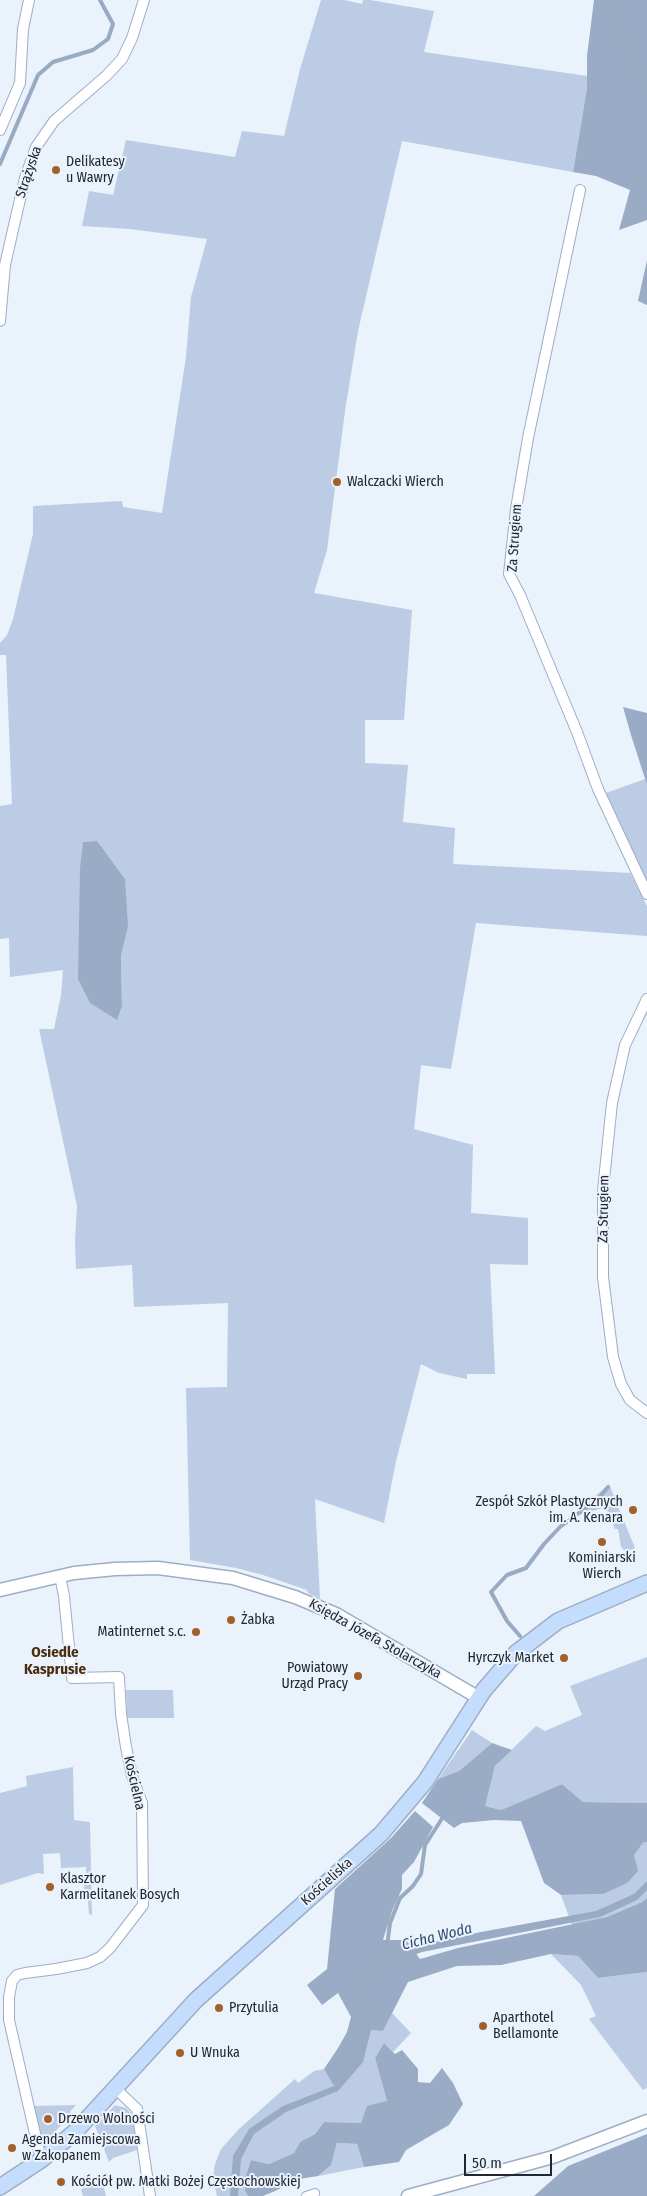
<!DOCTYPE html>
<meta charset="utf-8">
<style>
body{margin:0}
#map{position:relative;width:647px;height:2196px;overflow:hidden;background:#eaf2fc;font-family:"Fira Sans Condensed",sans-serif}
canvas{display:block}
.scale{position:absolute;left:464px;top:2154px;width:88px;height:22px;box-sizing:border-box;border:2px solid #212731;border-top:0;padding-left:6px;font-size:15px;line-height:18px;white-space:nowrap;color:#212731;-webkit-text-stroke:4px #eaf2fc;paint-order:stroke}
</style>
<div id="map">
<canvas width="647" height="2196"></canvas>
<div class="scale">50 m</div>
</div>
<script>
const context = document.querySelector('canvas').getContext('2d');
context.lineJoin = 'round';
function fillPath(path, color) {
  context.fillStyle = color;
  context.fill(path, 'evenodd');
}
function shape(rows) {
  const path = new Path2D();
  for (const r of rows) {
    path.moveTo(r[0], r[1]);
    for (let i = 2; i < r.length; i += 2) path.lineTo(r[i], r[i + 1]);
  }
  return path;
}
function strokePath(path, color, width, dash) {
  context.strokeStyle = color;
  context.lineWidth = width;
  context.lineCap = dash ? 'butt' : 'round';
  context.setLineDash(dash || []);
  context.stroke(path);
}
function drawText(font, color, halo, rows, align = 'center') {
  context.font = font + ' "Fira Sans Condensed",sans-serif';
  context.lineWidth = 4;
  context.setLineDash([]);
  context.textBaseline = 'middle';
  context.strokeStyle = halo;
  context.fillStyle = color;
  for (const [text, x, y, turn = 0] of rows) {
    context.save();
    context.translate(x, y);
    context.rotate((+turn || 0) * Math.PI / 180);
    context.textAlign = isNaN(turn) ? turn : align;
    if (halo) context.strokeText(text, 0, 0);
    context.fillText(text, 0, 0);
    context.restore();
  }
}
fillPath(shape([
 [321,0,344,0,362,4,363,0,370,0,434,11,424,52,587,76,587,88,573,172,402,141,358,331,345,411,327,550,314,593,412,610,404,720,365,720,365,763,408,765,403,822,455,828,453,864,630,873,647,906,647,936,476,923,451,1069,421,1065,414,1129,473,1145,471,1213,528,1218,528,1265,490,1264,495,1374,467,1374,467,1379,439,1373,421,1364,396,1461,384,1523,315,1499,320,1599,308,1593,307,1590,263,1575,236,1568,190,1560,186,1388,227,1387,228,1303,134,1307,132,1265,76,1269,75,1241,77,1206,39,1029,54,1029,61,995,63,970,10,977,9,938,0,939,0,806,12,804,6,655,0,655,0,643,7,635,13,619,33,534,33,506,122,501,123,507,162,513,186,357,191,297,207,239,130,229,82,226,89,191,113,195,126,140,235,157,242,131,284,136,300,69],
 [97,841,128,927,121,956,122,1006,83,842],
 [645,779,647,785,647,882,606,793],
 [609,1484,635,1548,626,1552,621,1547,618,1529,615,1529,606,1507,572,1517],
 [647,1657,647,1803,583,1802,562,1784,501,1810,484,1806,495,1766,536,1726,545,1731,582,1715,570,1686],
 [126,1690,173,1690,174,1718,127,1718],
 [472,1730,492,1743,459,1771,438,1779],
 [73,1767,74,1820,90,1822,92,1915,89,1914,88,1901,85,1901,84,1884,87,1883,86,1867,61,1868,60,1853,43,1854,44,1874,38,1873,0,1885,0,1793,27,1786,26,1776],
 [647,1842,647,1898,642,1902,607,1917,572,1925,561,1895,603,1894,643,1843],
 [551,1954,578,1956,598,1978,647,1972,647,2088,643,2090,589,2019,596,2016,581,1985],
 [392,2013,411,2033,393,2052,384,2043,375,2058,387,2101,361,2123,324,2122,315,2134,300,2142,294,2153,269,2164,251,2160,246,2175,245,2191,248,2196,217,2196,213,2178,215,2164,221,2149,239,2129,295,2079,298,2083,314,2071,324,2069,334,2085,364,2030,383,2031],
 [76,2105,70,2112,73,2114,44,2142,41,2139,34,2106],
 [115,2105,126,2108,135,2117,140,2149,113,2158,109,2162,95,2126],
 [337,2143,357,2144,364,2167,318,2176,331,2165],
 [103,2184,106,2196,83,2196,81,2189]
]), '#bbcce4');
fillPath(shape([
 [594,0,647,0,647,220,619,230,630,190,596,176,573,172,587,88,587,56],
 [647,260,647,305,638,301],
 [623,707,647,713,647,785,631,735],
 [97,841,125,879,128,927,121,956,122,1006,117,1020,90,1003,78,979,80,868,83,842],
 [492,1743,512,1750,495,1766,485,1806,501,1810,562,1784,583,1802,647,1803,647,1842,643,1843,634,1855,638,1871,627,1883,603,1894,561,1895,544,1883,521,1821,494,1820,462,1823,454,1828,422,1803,438,1779,459,1771],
 [415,1811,433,1827,414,1862,402,1875,402,1889,392,1911,383,1940,406,1940,420,1959,458,1948,607,1917,642,1902,647,1898,647,1972,598,1978,578,1956,551,1954,501,1965,457,1966,408,1982,383,2031,364,2030,356,2060,334,2086,324,2069,338,2048,347,2032,351,2017,338,1993,322,2005,307,1985,327,1969,335,1889,391,1838],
 [384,2043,395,2054,402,2050,418,2069,418,2082,430,2083,442,2068,453,2083,463,2104,449,2125,406,2150,399,2162,364,2167,357,2144,337,2143,331,2165,318,2176,299,2179,291,2182,291,2180,285,2180,285,2186,275,2191,263,2196,248,2196,245,2191,246,2175,251,2160,269,2164,294,2153,300,2142,315,2134,324,2122,361,2123,367,2106,387,2101,375,2058],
 [647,2134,647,2196,534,2196,568,2166]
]), '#9aacc5');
fillPath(shape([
 [647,1881,647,1890,637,1900,600,1917,422,1952,396,1962,374,1976,366,1988,372,2005,371,2030,363,2062,338,2091,286,2112,254,2134,241,2159,238,2196,230,2196,233,2156,249,2129,283,2106,334,2086,355,2060,364,2030,362,2006,355,1995,354,1984,356,1975,361,1969,393,1954,421,1945,481,1932,596,1911,634,1894]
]), '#99abc3');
strokePath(shape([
 [605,5,647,82],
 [0,164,38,75,53,62,93,50,108,39,113,24,100,0],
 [643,176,647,180],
 [520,1636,507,1621,491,1592,507,1575,526,1568,544,1544,560,1527,599,1498,608,1487],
 [385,1962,390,1923,400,1898,413,1886,421,1874,425,1845,461,1789,497,1749]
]), '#99abc3', 4);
const pedestrian = shape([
 [306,2196,315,2193]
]);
const minor = shape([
 [0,130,20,83,23,29,29,0],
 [580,190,528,438,516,509,509,574,520,595,577,732,598,789,647,894],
 [0,321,5,265,12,234,25,178,36,147,54,121,106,76,122,59,132,38,144,0],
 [647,999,625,1045,612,1103,603,1190,603,1277,613,1357,621,1384,630,1400,647,1413],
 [116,2089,137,2109,150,2196],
 [41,2160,9,2020,9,1997,12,1981,17,1975,25,1973,56,1969,87,1963,100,1957,110,1948,143,1905,142,1803,132,1776,126,1747,121,1714,119,1677,72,1678,64,1596,60,1576]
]);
const tertiary = shape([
 [0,1590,74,1573,115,1569,158,1568,233,1578,295,1597,336,1614,479,1698],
 [408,2196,553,2157,647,2121]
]);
const secondary = shape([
 [0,2187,41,2160,76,2131,196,2000,381,1834,425,1782,484,1690,516,1653,558,1621,647,1583]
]);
strokePath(pedestrian, '#9caec6', 10);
strokePath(minor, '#9caec6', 12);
strokePath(tertiary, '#9caec6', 15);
strokePath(secondary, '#9caec6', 18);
strokePath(pedestrian, '#fff', 8);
strokePath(minor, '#fff', 10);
strokePath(tertiary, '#fff', 12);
strokePath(secondary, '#c5ddfd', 15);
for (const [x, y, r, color] of [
 [56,170,5,"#a16229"],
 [337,482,5,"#a16229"],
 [633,1510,5,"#a16229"],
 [602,1542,5,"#a16229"],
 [231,1620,5,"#a16229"],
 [196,1632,5,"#a16229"],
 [564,1658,5,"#a16229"],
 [358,1676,5,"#a16229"],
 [50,1887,5,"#a16229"],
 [219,2008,5,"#a16229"],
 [483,2026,5,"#a16229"],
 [180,2053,5,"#a16229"],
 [48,2119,5,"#a16229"],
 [12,2148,5,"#a16229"],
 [61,2182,5,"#a16229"]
]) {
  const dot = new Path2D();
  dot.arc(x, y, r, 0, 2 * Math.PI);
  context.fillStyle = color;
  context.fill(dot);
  strokePath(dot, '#eaf2fc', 2);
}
drawText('14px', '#212731', '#eaf2fc', [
 ["Delikatesy",66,162],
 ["u Wawry",66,178],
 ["Walczacki Wierch",347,482],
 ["Zespół Szkół Plastycznych",623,1502,"right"],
 ["im. A. Kenara",623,1518,"right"],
 ["Kominiarski",602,1558,"center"],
 ["Wierch",602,1574,"center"],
 ["Żabka",241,1620],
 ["Matinternet s.c.",186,1632,"right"],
 ["Hyrczyk Market",554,1658,"right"],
 ["Powiatowy",348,1668,"right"],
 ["Urząd Pracy",348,1684,"right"],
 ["Klasztor",60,1879],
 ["Karmelitanek Bosych",60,1895],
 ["Przytulia",229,2008],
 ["Aparthotel",493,2018],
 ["Bellamonte",493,2034],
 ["U Wnuka",190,2053],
 ["Drzewo Wolności",58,2119],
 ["Agenda Zamiejscowa",22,2140],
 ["w Zakopanem",22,2156],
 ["Kościół pw. Matki Bożej Częstochowskiej",71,2182]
], 'left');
drawText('14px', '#212731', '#eaf2fc', [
 ["Strążyska",29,172,-71],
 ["Za Strugiem",515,538,-86],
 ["Za Strugiem",604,1209,-89],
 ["Księdza Józefa Stolarczyka",375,1639,29],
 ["Kościelna",134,1783,77],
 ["Kościeliska",327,1882,-42]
]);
drawText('bold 15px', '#4a2c11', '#eaf2fc', [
 ["Osiedle",55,1653],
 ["Kasprusie",55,1670]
]);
drawText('italic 15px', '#2e486e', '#eaf2fc', [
 ["Cicha Woda",437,1937,-14]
]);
</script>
